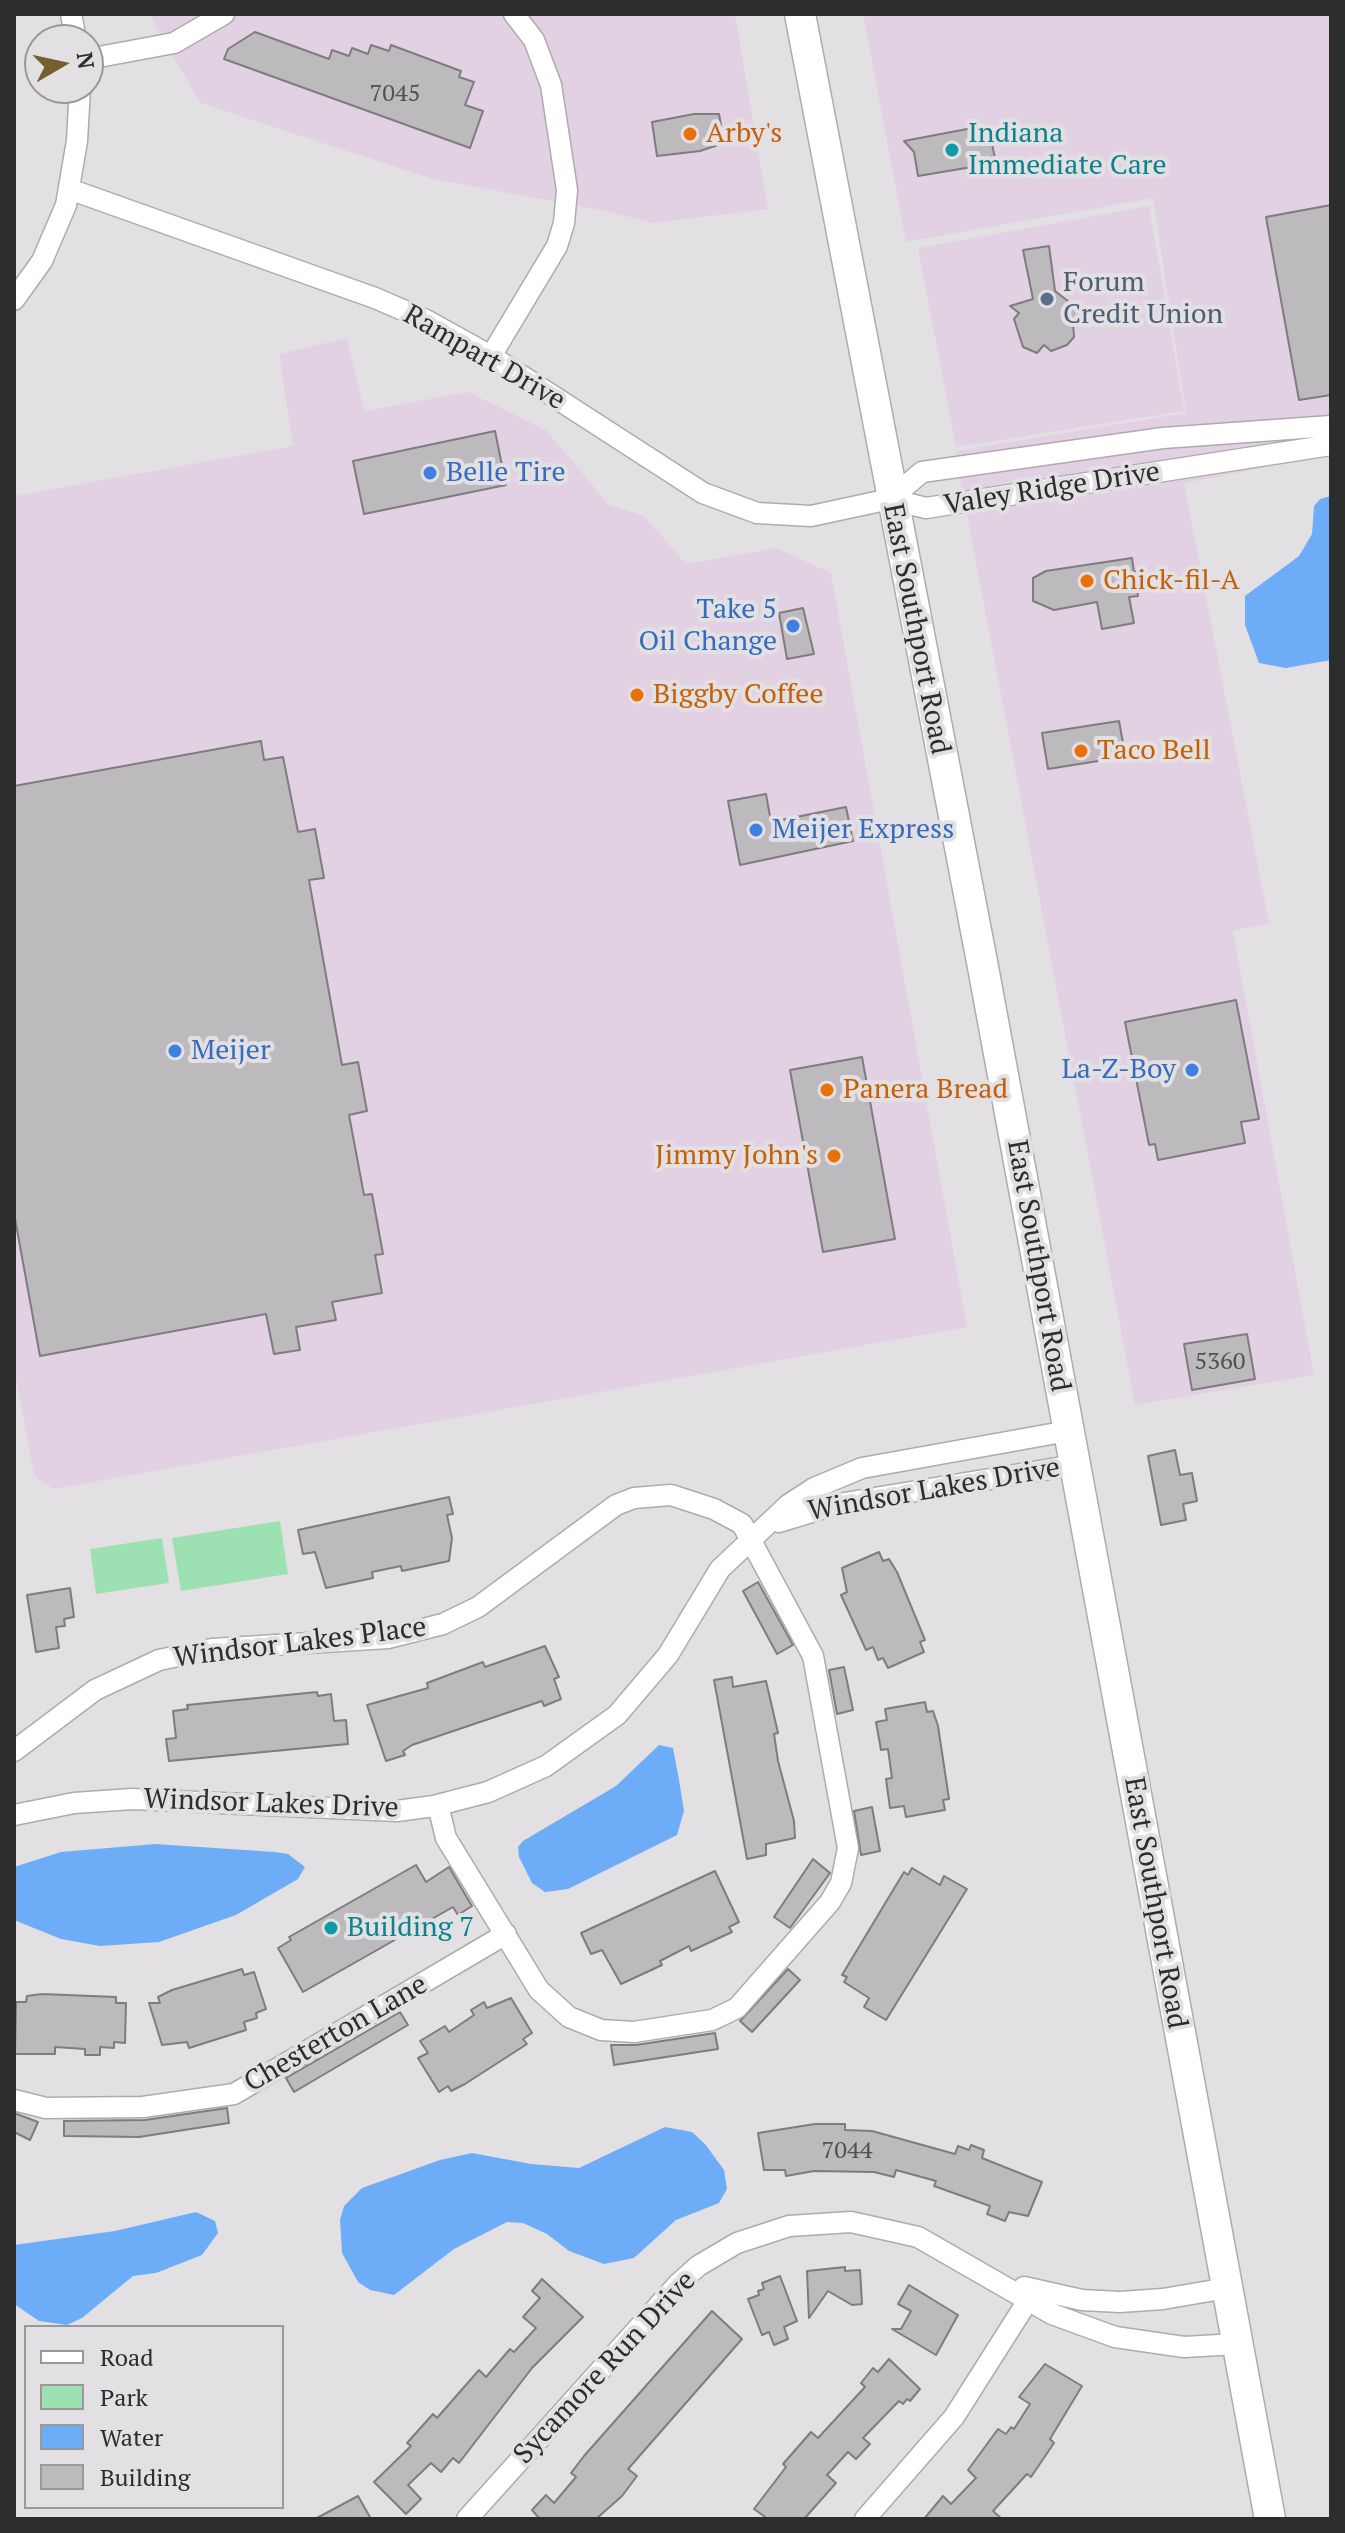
<!DOCTYPE html>
<style>
body{margin:0}
#map{position:relative;width:1345px;height:2533px;overflow:hidden;background:#e3e0e3;font-family:"PT Serif",serif}
canvas{display:block}
.frame{position:absolute;inset:0;border:16px solid #2d2d2e;pointer-events:none}
.legend{position:absolute;left:24px;top:2325px;width:260px;height:184px;box-sizing:border-box;background:#e3e0e3;border:2px solid #9a989b;margin:0;padding:10px 14px;list-style:none;font-size:24px;color:#2d2d2e}
.legend li{display:flex;align-items:center;gap:16px;height:40px}
.legend b{width:40px;border:2px solid #9a989b}
.north{position:absolute;left:24px;top:24px;width:80px;height:80px;box-sizing:border-box;background:#e3e0e3;border:2px solid #9a989b;border-radius:50%;rotate:81deg;font-size:22px;font-weight:700;line-height:32px;text-align:center;color:#2d2d2e}
.north::after{content:'';display:block;margin:auto;width:28px;height:36px;background:#73602e;clip-path:polygon(50% 0,100% 100%,50% 72%,0 100%)}
</style>
<div id="map">
<canvas width="1345" height="2533"></canvas>
<div class="frame"></div>
<ul class="legend">
<li><b style="height:10px;background:#fff"></b>Road</li>
<li><b style="height:22px;background:#9de1b3"></b>Park</li>
<li><b style="height:22px;background:#6dadf7"></b>Water</li>
<li><b style="height:22px;background:#bcbabc"></b>Building</li>
</ul>
<div class="north">N</div>
</div>
<script>
const context = document.querySelector('canvas').getContext('2d');
context.lineJoin = 'round';
function fillPath(path, color) {
  context.fillStyle = color;
  context.fill(path, 'evenodd');
}
function shape(rows) {
  const path = new Path2D();
  for (const r of rows) {
    path.moveTo(r[0], r[1]);
    for (let i = 2; i < r.length; i += 2) path.lineTo(r[i], r[i + 1]);
  }
  return path;
}
function strokePath(path, color, width, dash) {
  context.strokeStyle = color;
  context.lineWidth = width;
  context.lineCap = dash ? 'butt' : 'round';
  context.setLineDash(dash || []);
  context.stroke(path);
}
function drawText(font, color, halo, rows, align = 'center') {
  context.font = font + ' "PT Serif",serif';
  context.lineWidth = 8;
  context.setLineDash([]);
  context.textBaseline = 'middle';
  context.strokeStyle = halo;
  context.fillStyle = color;
  for (const [text, x, y, turn = 0] of rows) {
    context.save();
    context.translate(x, y);
    context.rotate((+turn || 0) * Math.PI / 180);
    context.textAlign = isNaN(turn) ? turn : align;
    if (halo) context.strokeText(text, 0, 0);
    context.fillText(text, 0, 0);
    context.restore();
  }
}
fillPath(shape([
 [149,14,735,14,768,209,653,223,606,211,433,179,200,103],
 [863,14,1331,14,1331,455,1184,483,1269,923,1233,931,1314,1375,1135,1405,955,451,1186,413,1153,198,906,242],
 [1149,206,1184,411,956,447,918,248],
 [347,338,364,411,468,392,546,430,609,505,644,516,686,564,776,548,831,573,967,1327,53,1489,34,1476,14,1367,14,496,293,446,279,354]
]), '#e2d1e2');
fillPath(shape([
 [280,1521,288,1574,181,1591,172,1538],
 [162,1538,169,1583,96,1594,90,1549]
]), '#9de1b3');
fillPath(shape([
 [1331,496,1331,660,1286,668,1259,663,1245,625,1245,596,1299,556,1312,534,1314,506,1320,499],
 [659,1745,673,1748,679,1780,684,1811,677,1835,568,1889,545,1892,532,1883,519,1857,518,1847,523,1841,616,1786],
 [155,1844,275,1852,288,1854,305,1867,298,1879,236,1915,159,1942,100,1946,61,1939,14,1920,14,1867,61,1852],
 [665,2127,692,2132,705,2144,724,2170,727,2189,719,2203,676,2220,634,2258,604,2264,569,2251,547,2234,523,2223,507,2222,454,2249,394,2295,370,2290,358,2282,342,2253,340,2220,344,2206,362,2188,440,2160,472,2153,531,2164,579,2168],
 [196,2212,215,2221,218,2233,202,2255,156,2273,133,2276,82,2318,67,2325,39,2321,14,2304,14,2245,115,2231]
]), '#6dadf7');
const building = shape([
 [255,32,329,59,332,50,349,56,352,48,368,54,371,45,389,51,391,45,461,71,459,77,474,82,465,105,483,111,470,148,224,59,228,49,255,32],
 [694,114,719,114,724,143,700,151,657,156,652,122,694,114],
 [988,125,996,163,918,176,914,152,904,141,988,125],
 [1331,205,1331,395,1299,400,1266,217,1331,205],
 [1049,246,1055,291,1082,312,1073,323,1074,337,1067,345,1051,351,1044,345,1037,353,1023,347,1014,319,1019,313,1010,306,1033,299,1023,250,1049,246],
 [495,431,506,485,364,514,353,461,495,431],
 [1132,558,1134,572,1140,571,1142,587,1137,588,1138,596,1129,597,1134,623,1102,629,1097,602,1054,610,1033,601,1033,578,1046,571,1132,558],
 [803,608,814,654,787,659,779,613,803,608],
 [1119,721,1123,743,1115,744,1117,758,1048,769,1042,733,1119,721],
 [261,741,264,760,283,757,298,832,315,829,324,878,309,880,342,1065,358,1062,367,1111,349,1115,364,1195,372,1194,383,1254,375,1255,382,1293,332,1302,336,1320,296,1327,300,1350,274,1354,266,1314,40,1356,14,1213,14,786,261,741],
 [766,794,771,822,846,807,853,841,740,865,728,801,766,794],
 [1236,1000,1259,1119,1241,1122,1245,1143,1158,1160,1155,1144,1149,1145,1125,1022,1236,1000],
 [862,1057,895,1239,823,1252,790,1070,862,1057],
 [1247,1334,1255,1379,1192,1390,1184,1344,1247,1334],
 [1175,1450,1180,1475,1192,1473,1197,1501,1183,1504,1186,1520,1161,1525,1148,1456,1175,1450],
 [449,1497,453,1514,447,1515,452,1538,449,1561,402,1571,401,1566,372,1572,373,1578,326,1588,315,1552,303,1554,298,1530,449,1497],
 [879,1552,883,1561,889,1559,897,1572,925,1640,920,1642,924,1652,888,1668,883,1658,878,1660,873,1647,866,1650,841,1595,847,1592,842,1568,879,1552],
 [758,1582,793,1645,777,1654,743,1591,758,1582],
 [70,1588,74,1617,64,1619,65,1626,56,1627,59,1648,36,1652,27,1595,70,1588],
 [545,1646,559,1677,554,1679,561,1699,544,1706,542,1701,412,1745,403,1751,405,1755,386,1761,367,1705,428,1688,427,1683,483,1662,485,1667,545,1646],
 [844,1667,853,1710,837,1714,829,1670,844,1667],
 [732,1677,733,1687,766,1681,778,1733,774,1734,778,1761,794,1821,795,1838,766,1844,766,1855,747,1859,714,1680,732,1677],
 [317,1692,318,1696,331,1694,334,1721,346,1720,348,1744,169,1761,166,1739,176,1738,173,1711,188,1709,187,1705,317,1692],
 [925,1702,927,1712,933,1711,938,1726,949,1799,943,1800,945,1810,906,1817,904,1806,890,1808,886,1779,892,1778,888,1749,881,1750,876,1722,887,1720,885,1709,925,1702],
 [872,1807,880,1851,861,1855,854,1811,872,1807],
 [813,1859,830,1873,790,1928,774,1917,813,1859],
 [416,1865,426,1882,449,1867,472,1906,458,1915,453,1907,303,1992,278,1948,291,1940,289,1937,416,1865],
 [912,1868,940,1885,944,1876,967,1889,886,2020,864,2007,869,1998,844,1982,847,1977,842,1975,904,1872,908,1875,912,1868],
 [715,1871,739,1922,729,1927,732,1932,691,1951,689,1946,660,1961,662,1965,621,1984,602,1950,591,1954,581,1933,715,1871],
 [242,1969,244,1975,254,1972,266,2009,256,2013,257,2018,244,2022,246,2030,189,2048,187,2042,162,2045,149,2003,160,2003,158,1997,172,1990,242,1969],
 [788,1969,800,1980,752,2032,740,2021,788,1969],
 [42,1994,116,1997,116,2003,126,2003,125,2043,114,2042,114,2048,100,2047,100,2055,85,2055,85,2049,55,2047,55,2054,15,2054,16,2002,26,2002,27,1996,42,1994],
 [511,1998,532,2033,523,2039,527,2044,465,2084,451,2091,448,2086,439,2092,418,2058,428,2053,420,2041,445,2026,449,2032,474,2015,471,2010,484,2002,487,2008,511,1998],
 [400,2012,408,2025,294,2092,286,2078,400,2012],
 [715,2033,718,2049,614,2065,611,2045,636,2045,715,2033],
 [227,2108,229,2123,139,2137,64,2136,64,2121,145,2120,227,2108],
 [14,2113,38,2122,30,2140,14,2132,14,2113],
 [815,2124,845,2124,845,2130,872,2131,955,2154,958,2146,969,2150,971,2145,984,2150,982,2158,1042,2182,1028,2216,1009,2212,1005,2221,987,2214,990,2206,934,2186,936,2181,896,2170,894,2177,874,2172,814,2171,786,2176,785,2170,764,2170,758,2133,815,2124],
 [845,2267,845,2271,860,2270,862,2304,852,2305,828,2291,809,2318,807,2271,845,2267],
 [780,2276,797,2321,784,2327,788,2339,774,2345,769,2332,762,2335,748,2299,759,2295,758,2291,764,2289,762,2283,780,2276],
 [542,2279,583,2317,532,2368,459,2463,453,2458,441,2472,431,2463,408,2485,421,2499,406,2514,374,2482,411,2446,407,2443,433,2414,437,2418,479,2370,486,2377,510,2349,514,2352,536,2328,523,2317,540,2298,532,2291,542,2279],
 [909,2285,958,2315,936,2355,892,2329,901,2329,911,2311,898,2304,909,2285],
 [712,2311,742,2339,628,2469,637,2476,622,2496,596,2519,540,2519,532,2510,546,2495,554,2503,576,2477,571,2473,584,2456,712,2311],
 [889,2359,920,2389,910,2401,907,2399,903,2404,899,2401,863,2438,870,2444,856,2459,848,2452,827,2475,836,2483,804,2519,768,2519,754,2509,786,2467,783,2464,811,2432,818,2438,865,2387,861,2383,873,2368,878,2372,889,2359],
 [1045,2364,1082,2386,1050,2439,1054,2443,1031,2477,1027,2474,993,2511,1002,2519,924,2519,943,2496,951,2504,976,2478,968,2470,998,2429,1006,2434,1011,2427,1014,2429,1030,2404,1019,2397,1045,2364],
 [358,2496,371,2519,315,2519,358,2496]
]);
fillPath(building, '#bcbabc');
strokePath(building, '#7e7c7e', 2);
const minor = shape([
 [71,14,76,40],
 [88,59,174,43,224,14],
 [69,189,375,298,426,320,491,356,703,493,757,513,811,516,890,499,922,472,1163,438,1331,426],
 [14,300,42,261,66,205,77,141,80,88],
 [491,356,557,246,564,223,567,190,551,85,534,40,514,14],
 [890,499,926,508,1331,445],
 [779,1522,838,1504,1075,1465],
 [14,1751,95,1690,159,1660,212,1649,388,1638,443,1624,478,1607,616,1505,634,1498,671,1495,714,1509,742,1524,813,1656,848,1848,841,1883,830,1902,737,2008,712,2020,634,2032,601,2030,569,2017,539,1990,446,1838,438,1805],
 [14,1815,74,1803,132,1799,397,1811,434,1806,488,1792,546,1766,617,1715,668,1655,720,1569,788,1505,814,1488,862,1468,1068,1431],
 [14,2100,46,2108,143,2107,234,2094,506,1934],
 [1024,2287,1082,2300,1120,2302,1163,2299,1227,2288],
 [467,2519,678,2284,698,2266,737,2243,789,2226,851,2222,918,2237,1052,2314,1115,2337,1184,2347,1237,2344],
 [865,2519,954,2417,1034,2291]
]);
const secondary = shape([
 [800,14,983,967,1270,2519]
]);
strokePath(minor, '#adabad', 23);
strokePath(secondary, '#adabad', 33);
strokePath(minor, '#fff', 20);
strokePath(secondary, '#fff', 30);
for (const [x, y, r, color] of [
 [690,134,8,"#e8710a"],
 [952,150,8,"#0f9aa8"],
 [1047,299,8,"#5c6f8a"],
 [430,473,8,"#3f7fe0"],
 [1087,581,8,"#e8710a"],
 [793,626,8,"#3f7fe0"],
 [637,695,8,"#e8710a"],
 [1081,751,8,"#e8710a"],
 [756,830,8,"#3f7fe0"],
 [175,1051,8,"#3f7fe0"],
 [1192,1070,8,"#3f7fe0"],
 [827,1090,8,"#e8710a"],
 [834,1156,8,"#e8710a"],
 [331,1928,8,"#0f9aa8"]
]) {
  const dot = new Path2D();
  dot.arc(x, y, r, 0, 2 * Math.PI);
  context.fillStyle = color;
  context.fill(dot);
  strokePath(dot, '#e3e0e3', 3);
}
drawText('24px', '#515052', null, [
 ["7045",395,94],
 ["5360",1220,1362],
 ["7044",847,2151]
]);
drawText('28px', '#c56008', '#e3e0e3', [
 ["Arby's",706,134],
 ["Chick-fil-A",1103,581],
 ["Biggby Coffee",653,695],
 ["Taco Bell",1097,751],
 ["Panera Bread",843,1090],
 ["Jimmy John's",818,1156,"right"]
], 'left');
drawText('28px', '#0d838f', '#e3e0e3', [
 ["Indiana",968,134],
 ["Immediate Care",968,166],
 ["Building 7",347,1928]
], 'left');
drawText('28px', '#4e5e75', '#e3e0e3', [
 ["Forum",1063,283],
 ["Credit Union",1063,315]
], 'left');
drawText('28px', '#2d2d2e', '#e3e0e3', [
 ["Rampart Drive",484,358,30],
 ["Valey Ridge Drive",1052,489,-9],
 ["East Southport Road",916,629,79],
 ["East Southport Road",1038,1266,80],
 ["Windsor Lakes Drive",934,1490,-10],
 ["Windsor Lakes Place",300,1643,-7],
 ["Windsor Lakes Drive",271,1804,2],
 ["East Southport Road",1155,1903,80],
 ["Chesterton Lane",336,2034,-30],
 ["Sycamore Run Drive",605,2368,-47]
]);
drawText('28px', '#366cbe', '#e3e0e3', [
 ["Belle Tire",446,473],
 ["Take 5",777,610,"right"],
 ["Oil Change",777,642,"right"],
 ["Meijer Express",772,830],
 ["Meijer",191,1051],
 ["La-Z-Boy",1176,1070,"right"]
], 'left');
</script>
